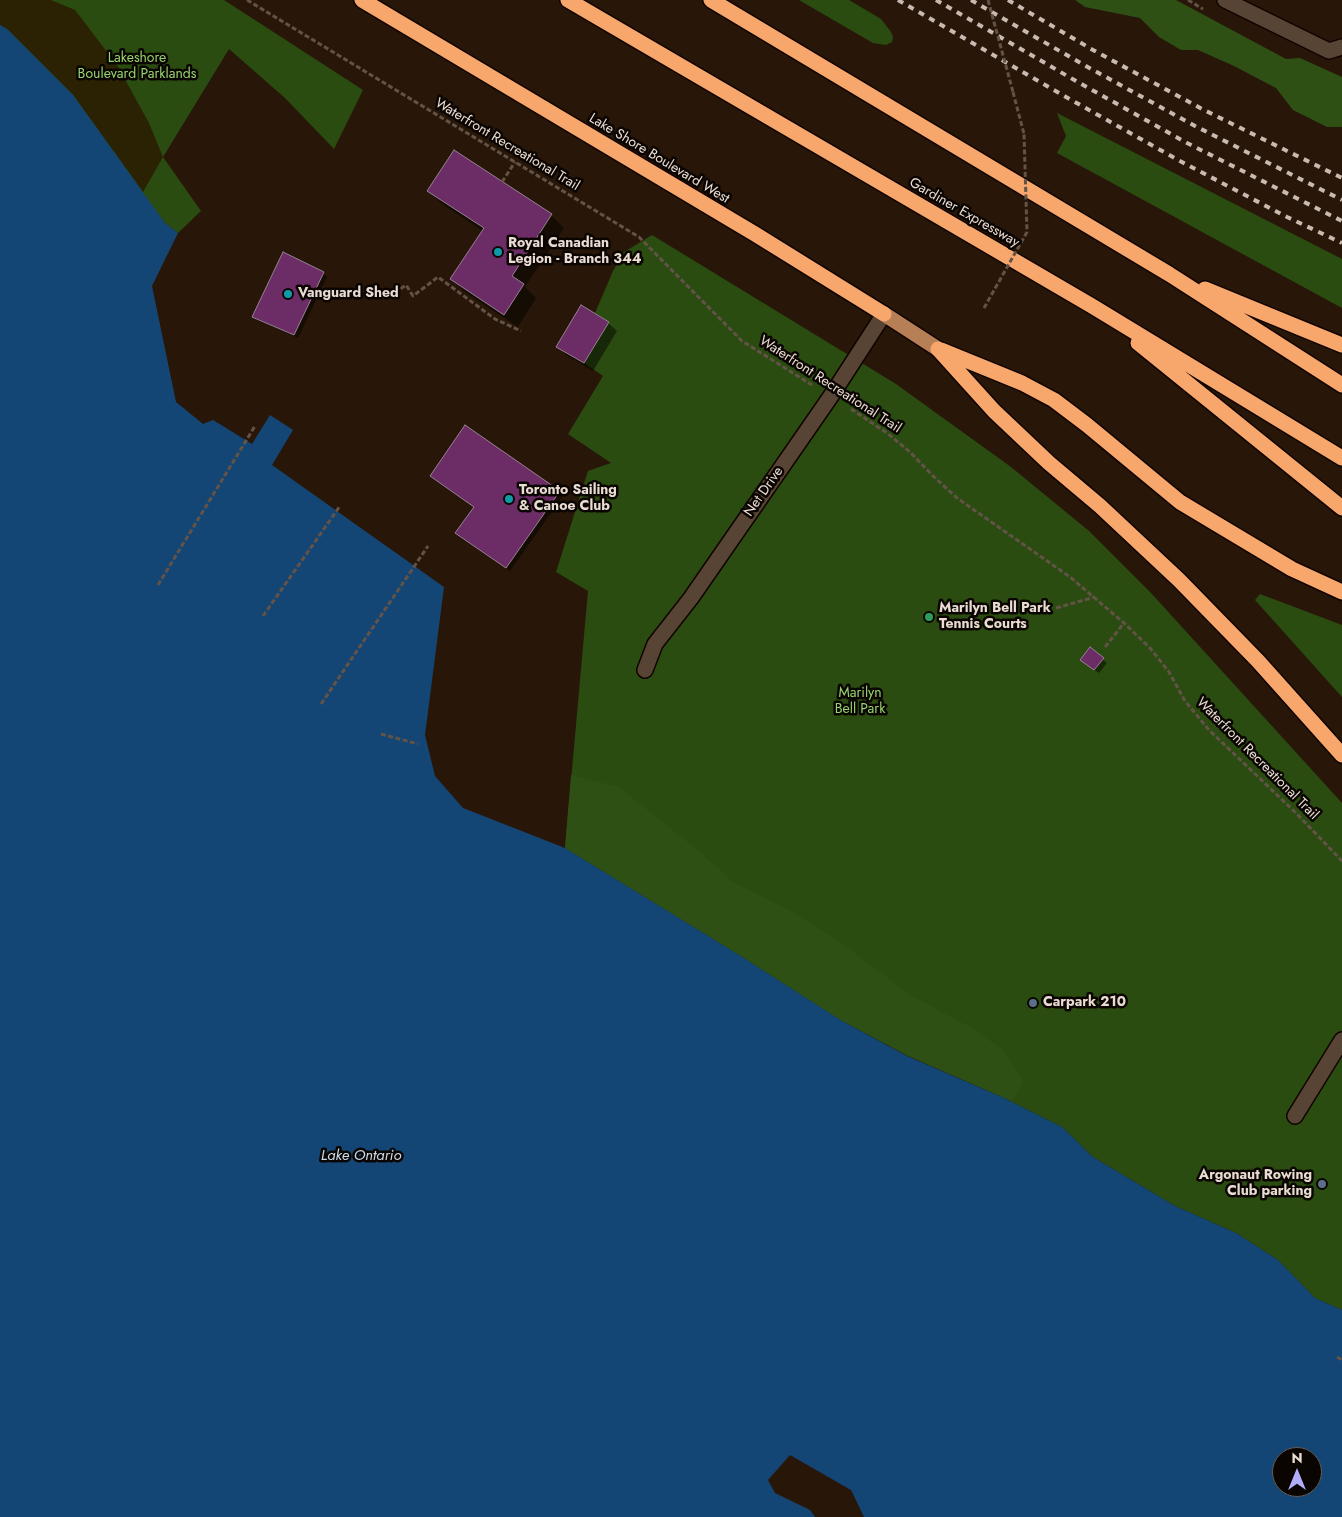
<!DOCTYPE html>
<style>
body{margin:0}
#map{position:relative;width:1342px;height:1517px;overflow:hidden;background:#281709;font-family:Jost,sans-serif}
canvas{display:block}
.north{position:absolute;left:1272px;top:1447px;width:50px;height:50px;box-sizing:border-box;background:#0b0502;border:1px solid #645b56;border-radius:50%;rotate:0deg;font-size:14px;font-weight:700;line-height:20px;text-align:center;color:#e9dcd3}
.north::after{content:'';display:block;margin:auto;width:18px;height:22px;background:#b0adfa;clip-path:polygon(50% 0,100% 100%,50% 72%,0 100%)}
</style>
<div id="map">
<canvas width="1342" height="1517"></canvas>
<div class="north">N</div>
</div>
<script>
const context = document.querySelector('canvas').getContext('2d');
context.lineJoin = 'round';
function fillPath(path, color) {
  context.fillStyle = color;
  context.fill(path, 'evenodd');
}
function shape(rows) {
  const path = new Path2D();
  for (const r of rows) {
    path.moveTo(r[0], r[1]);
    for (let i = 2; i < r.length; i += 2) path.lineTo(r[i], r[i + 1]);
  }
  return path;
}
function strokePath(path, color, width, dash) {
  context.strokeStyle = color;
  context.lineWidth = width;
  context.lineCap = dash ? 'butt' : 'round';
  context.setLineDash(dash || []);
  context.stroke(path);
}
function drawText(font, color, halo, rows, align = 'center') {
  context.font = font + ' Jost,sans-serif';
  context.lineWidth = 5;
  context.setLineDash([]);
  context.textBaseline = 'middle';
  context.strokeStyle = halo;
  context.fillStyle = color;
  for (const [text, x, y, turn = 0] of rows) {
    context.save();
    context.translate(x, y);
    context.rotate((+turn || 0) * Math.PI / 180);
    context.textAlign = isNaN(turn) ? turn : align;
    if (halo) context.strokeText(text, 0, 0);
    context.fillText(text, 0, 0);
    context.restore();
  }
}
fillPath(shape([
 [0,0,224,0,363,90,334,149,285,98,229,49,163,157,201,211,178,233,165,223,7,29,0,25],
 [799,0,849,0,881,19,891,32,893,37,892,42,886,45,873,43],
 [1057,113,1342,259,1342,308,1057,153,1066,136],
 [652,235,896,384,1011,467,1089,531,1151,593,1342,803,1342,1310,1315,1298,1278,1260,1236,1233,1175,1206,1093,1157,1062,1127,1004,1098,842,1021,739,955,565,848,588,591,556,572,588,471,611,463,568,434,603,376,584,363,609,322,595,313,613,271,624,252],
 [1260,594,1342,625,1342,697,1255,600]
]), '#2b4c11');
fillPath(shape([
 [1075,0,1176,0,1286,59,1300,58,1342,77,1342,127,1327,127,1293,110,1276,88,1234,66,1198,50,1181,50,1159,37,1140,18,1085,7],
 [571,775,619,787,694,847,733,882,782,906,835,938,909,994,970,1027,1002,1049,1023,1081,1013,1100,1004,1098,908,1056,842,1021,739,955,565,848]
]), '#2e5014');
fillPath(shape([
 [0,0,51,0,75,10,117,65,149,123,163,157,143,192,73,95,7,29,0,25]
]), '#2a2202');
fillPath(shape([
 [0,25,7,29,73,95,165,223,178,233,152,286,176,402,203,424,213,420,252,444,270,415,293,430,272,465,444,587,425,735,435,776,463,808,565,848,739,955,842,1021,907,1056,1004,1098,1062,1127,1093,1157,1175,1206,1236,1233,1278,1260,1315,1298,1342,1310,1342,1517,0,1517],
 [1282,1457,1312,1457,1312,1487,1282,1487]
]), '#144675');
fillPath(shape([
 [790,1455,851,1490,864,1517,815,1517,810,1510,775,1493,768,1480]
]), '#281709');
fillPath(shape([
 [455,152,551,215,564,228,525,287,536,298,518,327,465,292,451,279,483,231,442,204,429,191],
 [323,273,327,277,298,338,257,320,253,316],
 [608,323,617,331,593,371,566,355,558,346],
 [559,492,563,496,510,571,461,537,475,507],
 [1091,649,1107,663,1099,673,1086,664]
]), '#0007');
const building = shape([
 [454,150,552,214,512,276,524,284,504,315,450,279,484,228,427,191,454,150],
 [283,252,324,272,294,335,252,317,283,252],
 [581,305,609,322,584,363,556,347,581,305],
 [465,425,560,491,506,568,455,533,474,507,430,476,465,425],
 [1090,647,1104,658,1094,670,1080,660,1090,647]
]);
fillPath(building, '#6c2c66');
strokePath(building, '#978294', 1);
const minor = shape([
 [1225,0,1329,51,1342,47],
 [645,670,655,644,691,598,831,396,884,314],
 [1295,1116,1342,1040]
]);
const major = shape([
 [884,314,938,349]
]);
const highway = shape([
 [362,0,755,234,884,314],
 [568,0,1092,306,1342,458],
 [711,0,1169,274,1342,385],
 [1205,289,1342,345],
 [1138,343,1342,508],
 [938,349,994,411,1049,463,1100,506,1179,580,1258,661,1342,755],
 [941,350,1022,383,1054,400,1087,425,1180,502,1292,569,1342,592]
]);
strokePath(minor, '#100300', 18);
strokePath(major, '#100300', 18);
strokePath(highway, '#100300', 18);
strokePath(shape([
 [247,0,639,237,742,341,812,385],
 [1188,0,1203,9],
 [1013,92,1024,134],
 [502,182,515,162],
 [388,297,406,285,413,296,438,277,495,319,521,331],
 [851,409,887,433,910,452,932,475,957,498,1070,577,1124,623,1150,648,1169,672,1185,701,1209,730,1295,812,1342,861],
 [158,585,255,426],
 [1056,608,1095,597],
 [263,616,340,506],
 [1105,647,1124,623],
 [321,704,428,546],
 [381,734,418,744],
 [1337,1357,1342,1360]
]), '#635347', 3, [5, 2.5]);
strokePath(minor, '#584435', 15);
strokePath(major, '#b77f56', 15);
strokePath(highway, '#f7a76c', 15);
strokePath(shape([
 [898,0,1066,97,1180,161,1287,217,1342,243],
 [936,0,1076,81,1187,143,1342,221],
 [971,0,1084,65,1195,126,1342,200],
 [1008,0,1093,50,1204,110,1342,178]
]), '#c8bab0', 4, [6, 6]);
strokePath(shape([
 [988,0,1013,92],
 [984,308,1027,232,1024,134]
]), '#635347', 3, [5, 2.5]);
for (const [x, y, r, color] of [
 [498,252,5,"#0f9aa8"],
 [288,294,5,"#0f9aa8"],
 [509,499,5,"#0f9aa8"],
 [929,617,5,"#2e9e5b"],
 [1033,1003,5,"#5c6f8a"],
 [1322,1184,5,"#5c6f8a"]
]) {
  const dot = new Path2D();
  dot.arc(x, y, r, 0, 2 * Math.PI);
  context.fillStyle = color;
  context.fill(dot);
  strokePath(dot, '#0b0502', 2);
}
drawText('14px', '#96d46e', '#0b0502', [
 ["Lakeshore",137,59],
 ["Boulevard Parklands",137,75],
 ["Marilyn",860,694],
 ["Bell Park",860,710]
]);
drawText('14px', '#e9dcd3', '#0b0502', [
 ["Waterfront Recreational Trail",507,145,31],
 ["Lake Shore Boulevard West",659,159,31],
 ["Gardiner Expressway",964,213,30],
 ["Waterfront Recreational Trail",830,385,33],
 ["Net Drive",764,492,-55],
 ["Waterfront Recreational Trail",1257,759,45]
]);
drawText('bold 14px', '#e9dcd3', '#0b0502', [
 ["Royal Canadian",508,244],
 ["Legion - Branch 344",508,260],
 ["Vanguard Shed",298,294],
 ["Toronto Sailing",519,491],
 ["& Canoe Club",519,507],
 ["Marilyn Bell Park",939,609],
 ["Tennis Courts",939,625],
 ["Carpark 210",1043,1003],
 ["Argonaut Rowing",1312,1176,"right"],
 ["Club parking",1312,1192,"right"]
], 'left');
drawText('italic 15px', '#cbdbed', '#0b0502', [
 ["Lake Ontario",361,1156]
]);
</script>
